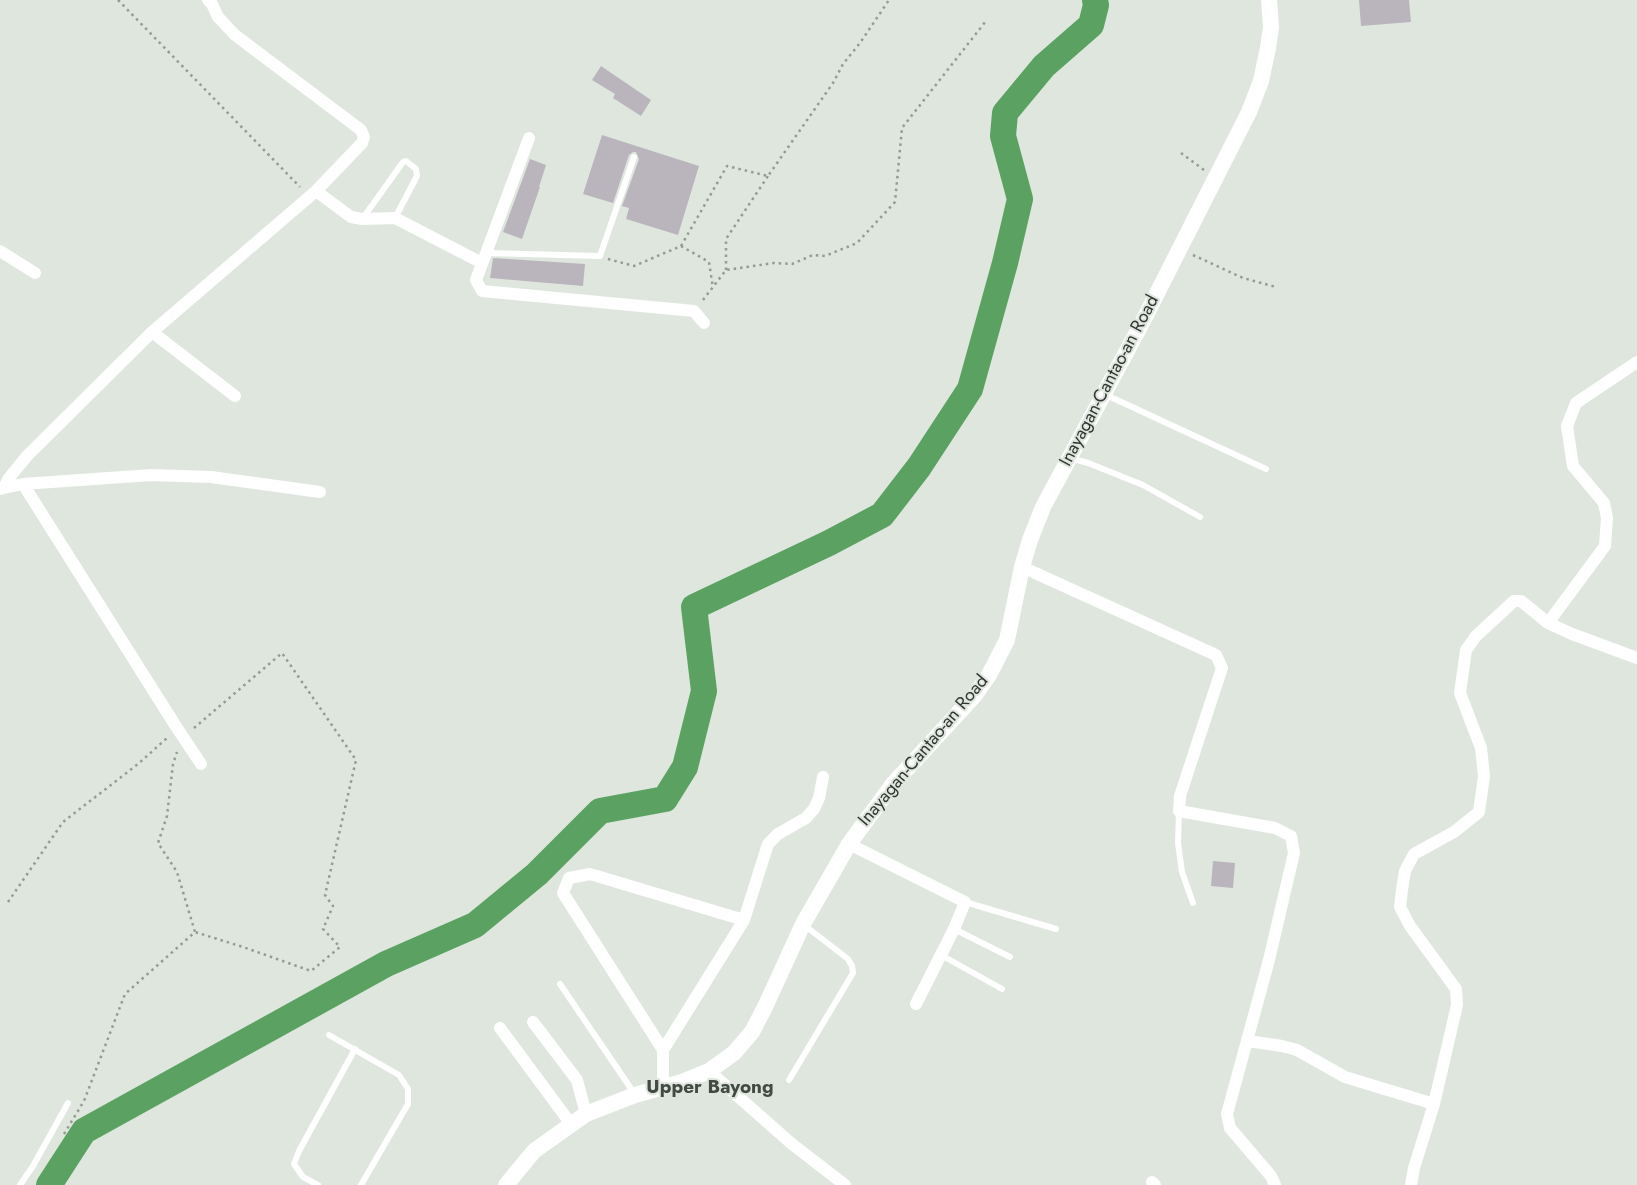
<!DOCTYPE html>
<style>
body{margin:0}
canvas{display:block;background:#dee6de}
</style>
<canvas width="1637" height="1185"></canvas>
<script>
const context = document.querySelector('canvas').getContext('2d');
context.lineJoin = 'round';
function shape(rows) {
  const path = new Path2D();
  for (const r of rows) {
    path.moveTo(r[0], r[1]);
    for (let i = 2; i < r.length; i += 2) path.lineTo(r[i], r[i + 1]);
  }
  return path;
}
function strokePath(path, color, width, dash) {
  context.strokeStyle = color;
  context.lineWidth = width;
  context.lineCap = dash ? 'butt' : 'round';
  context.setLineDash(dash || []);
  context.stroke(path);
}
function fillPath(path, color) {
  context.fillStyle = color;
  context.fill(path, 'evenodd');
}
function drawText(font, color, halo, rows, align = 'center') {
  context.font = font + ' Jost,sans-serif';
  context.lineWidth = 4;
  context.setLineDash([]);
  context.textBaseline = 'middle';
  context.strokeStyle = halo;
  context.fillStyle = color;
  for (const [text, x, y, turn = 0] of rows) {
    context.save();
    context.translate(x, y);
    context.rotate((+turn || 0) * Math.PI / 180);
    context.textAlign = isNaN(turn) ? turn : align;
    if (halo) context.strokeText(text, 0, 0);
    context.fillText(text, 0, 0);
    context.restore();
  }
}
strokePath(shape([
 [49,1185,84,1131,386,964,475,925,537,874,600,811,665,799,685,767,704,691,694,607,829,543,882,515,919,467,970,389,1005,263,1020,199,1003,136,1005,113,1044,66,1091,25,1096,5,1095,0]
]), '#5ba262', 26);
fillPath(shape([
 [1359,0,1409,0,1411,22,1361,26],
 [601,66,651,100,641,116,613,98,615,94,592,80],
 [602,135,699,166,678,235,626,219,629,208,622,206,639,159,636,152,633,152,629,155,613,203,583,194],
 [530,159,546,165,539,187,540,187,522,239,503,232],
 [493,258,585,264,583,286,490,278],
 [1213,861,1235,863,1233,888,1211,886]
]), '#bab5bd');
strokePath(shape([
 [118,0,300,187],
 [1181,153,1204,170],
 [681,246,709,262,713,288],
 [1193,255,1243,278,1276,287],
 [608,259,634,266,681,246,727,166,768,176,833,83,843,64,860,43,889,0],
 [726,270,726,239,768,176],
 [703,300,726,270,774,263,792,264,813,255,825,256,857,243,895,202,902,128,986,21],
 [194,728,282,653,356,760,325,895,333,906,323,929,340,947,311,971,243,947,195,932],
 [8,902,63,822,138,764,167,738],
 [64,1134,84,1101,125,994,195,932,177,872,158,843,167,816,173,764,177,752]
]), '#949a94', 2.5, [2.5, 4]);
strokePath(shape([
 [363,218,403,162,406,161,416,169,417,176,395,218],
 [487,253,600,256,634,157],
 [1104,394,1266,469],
 [1070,458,1088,463,1143,485,1200,517],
 [1179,811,1178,843,1182,872,1193,903],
 [965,902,1056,929],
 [954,929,1010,957],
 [941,955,1002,989],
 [560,984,634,1093],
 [329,1035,399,1075,408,1089,408,1104,361,1185],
 [789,1080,853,973,852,966,848,959,804,925],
 [20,1185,33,1166,68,1103],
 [318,1185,303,1177,294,1164,299,1151,355,1049]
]), '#fff', 6);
strokePath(shape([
 [529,138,476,280,482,291,694,311,704,323],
 [316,191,351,217,362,219,395,218,482,263],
 [0,251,35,273],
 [152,332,235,396],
 [23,484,151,475,211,477,320,492],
 [4,488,23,484,177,728,201,764],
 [0,489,4,488,9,478,27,456,152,332,316,191,362,143,364,137,361,130,235,35,218,17,212,4,208,0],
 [1022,567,1216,655,1222,668,1180,796,1179,811,1275,828,1291,836,1294,853,1269,960,1227,1114,1230,1128,1271,1176,1275,1185],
 [1548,623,1605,546,1607,518,1604,503,1573,466,1567,426,1576,403,1637,362],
 [849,844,965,902,954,929,916,1004],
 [744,920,590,874,569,878,563,893,663,1050,744,920,768,844,778,834,806,818,814,809,819,798,823,777],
 [533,1022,577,1080,586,1114],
 [500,1028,571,1124],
 [1248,1041,1282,1046,1297,1050,1345,1077,1434,1104],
 [709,1071,792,1144,845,1185],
 [663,1088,663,1050],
 [1152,1182,1155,1185],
 [1411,1185,1414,1168,1434,1104,1457,1005,1456,989,1410,926,1400,907,1402,890,1405,871,1414,854,1454,832,1479,812,1484,776,1481,748,1460,693,1466,650,1476,636,1514,601,1521,601,1548,623,1572,634,1637,658]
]), '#fff', 12);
strokePath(shape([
 [506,1185,534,1151,586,1114,635,1095,682,1082,709,1071,734,1053,752,1032,765,1007,803,924,849,844,893,784,975,695,989,675,1007,640,1022,567,1030,540,1043,507,1142,323,1249,112,1261,81,1268,48,1271,27,1269,0]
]), '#fff', 16);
drawText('18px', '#323532', '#dee6de', [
 ["Inayagan-Cantao-an Road",1110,381,-62],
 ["Inayagan-Cantao-an Road",924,751,-50]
]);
drawText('bold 19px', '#434943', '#dee6de', [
 ["Upper Bayong",710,1088]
]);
</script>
